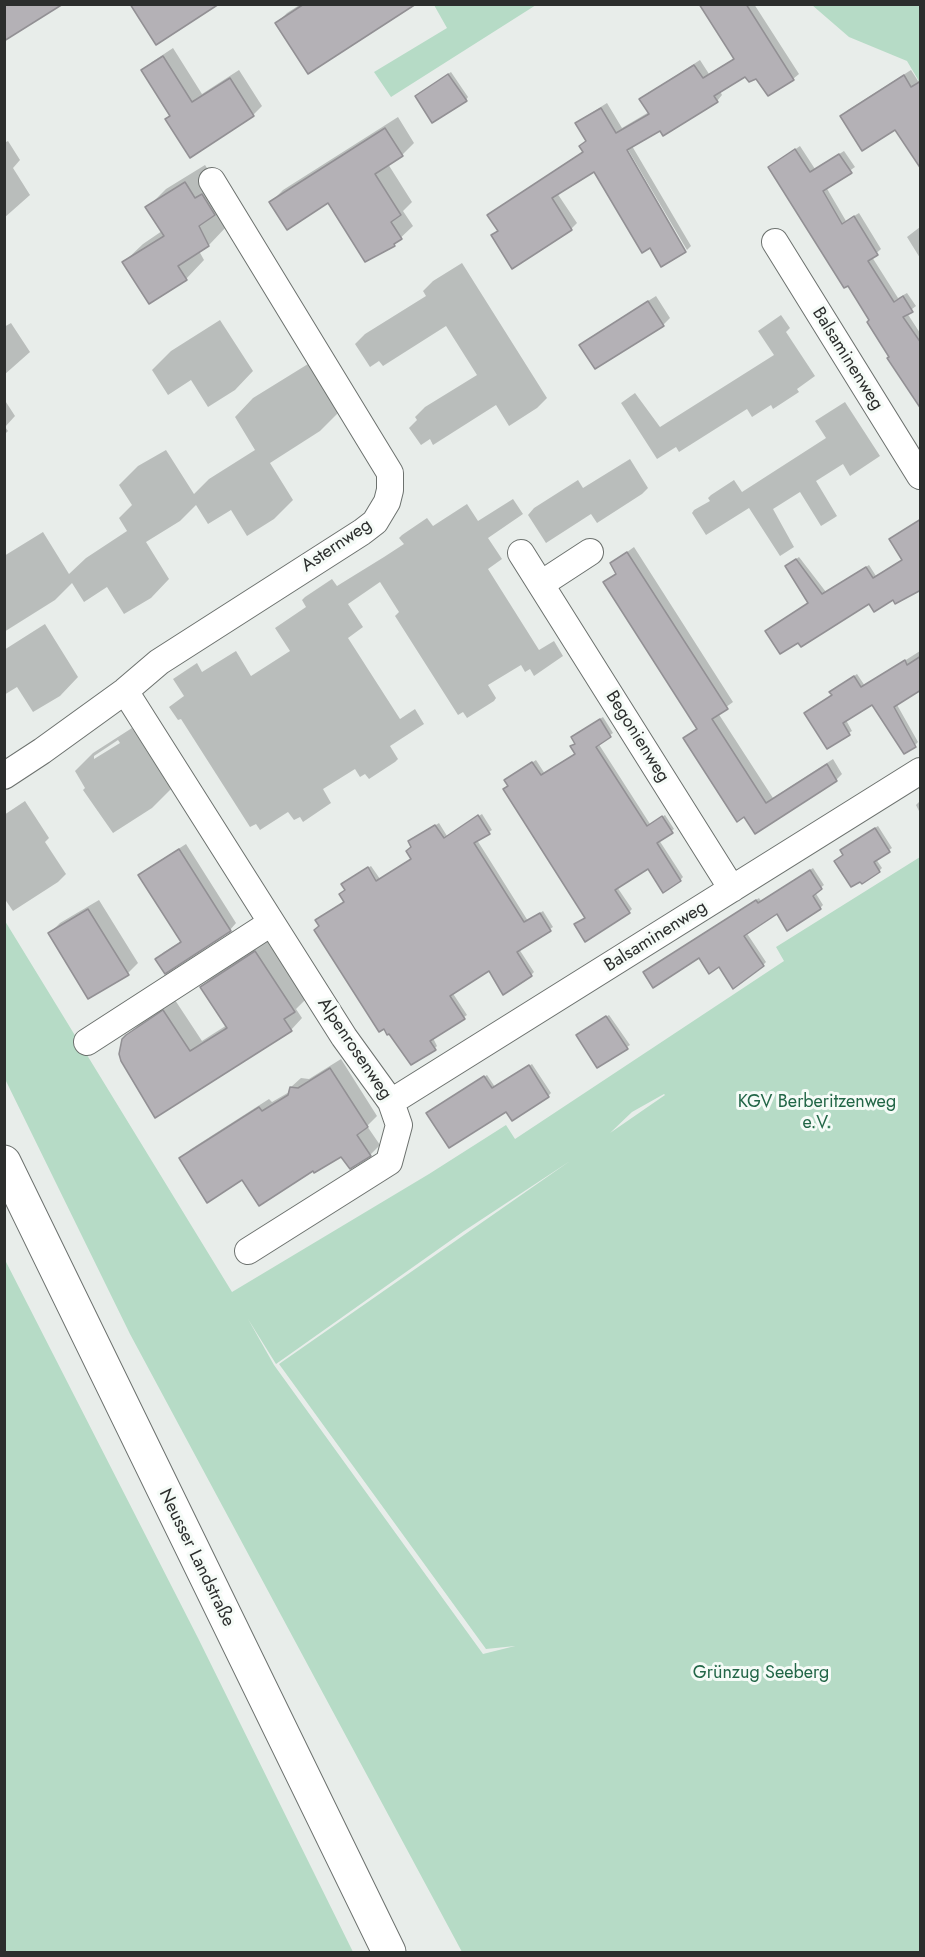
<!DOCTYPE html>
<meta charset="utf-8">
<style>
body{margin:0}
#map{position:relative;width:925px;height:1957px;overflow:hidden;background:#e8edea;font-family:Jost,sans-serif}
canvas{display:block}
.frame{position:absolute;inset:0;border:6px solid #2c2e2d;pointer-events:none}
</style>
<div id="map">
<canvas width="925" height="1957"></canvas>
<div class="frame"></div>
</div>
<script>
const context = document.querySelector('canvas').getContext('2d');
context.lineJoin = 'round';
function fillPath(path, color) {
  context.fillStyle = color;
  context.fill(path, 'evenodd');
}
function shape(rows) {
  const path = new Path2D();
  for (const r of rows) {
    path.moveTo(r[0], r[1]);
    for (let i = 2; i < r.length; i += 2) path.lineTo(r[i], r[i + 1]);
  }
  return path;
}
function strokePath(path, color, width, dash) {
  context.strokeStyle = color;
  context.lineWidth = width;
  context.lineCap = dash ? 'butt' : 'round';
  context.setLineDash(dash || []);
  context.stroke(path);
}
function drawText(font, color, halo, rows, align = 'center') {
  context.font = font + ' Jost,sans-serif';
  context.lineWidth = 6;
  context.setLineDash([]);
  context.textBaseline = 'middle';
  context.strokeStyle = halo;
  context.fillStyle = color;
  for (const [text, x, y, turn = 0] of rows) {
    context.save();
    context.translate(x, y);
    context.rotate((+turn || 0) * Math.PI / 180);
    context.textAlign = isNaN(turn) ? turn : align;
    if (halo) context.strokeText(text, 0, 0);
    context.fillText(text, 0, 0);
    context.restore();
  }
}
fillPath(shape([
 [434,5,536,5,391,97,374,72,447,28],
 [812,5,920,5,920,83,907,61,849,37],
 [920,857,920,1952,462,1952,130,1334,5,1079,5,921,232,1292,429,1174,506,1125,515,1139,784,961,776,947],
 [664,1094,665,1095,610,1133,632,1112],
 [570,1161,279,1364,486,1649,515,1646,483,1654,274,1365,248,1319,276,1364,464,1231],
 [4,1258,198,1638,353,1952,5,1952]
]), '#b6dbc6');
fillPath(shape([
 [301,4,409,4,277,23,287,13],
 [701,4,754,4,799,74,793,79,745,75,720,91,722,95,717,101,632,146,691,246,687,250,624,143,595,170,557,193,577,223,571,229,512,267,493,236,499,229,489,215,495,210,584,151,581,146,587,140,577,123,583,118,607,103,622,128,649,112,641,99,647,94,700,60,709,74,735,58],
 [173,48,202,94,239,70,262,106,253,115,190,156,171,115,143,71,152,62],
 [911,70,918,81,920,80,920,167,895,128,842,116,848,110],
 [451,72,468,97,466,100,419,93],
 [398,117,414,143,402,155,388,164,412,202,403,211,413,226,394,244,366,260,329,201,271,202,283,190],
 [8,141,20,160,13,168,30,195,4,218,4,143],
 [800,146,815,169,844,151,855,167,826,187,846,221,859,213,881,249,872,257,898,298,907,293,916,306,907,313,920,333,920,406,871,320,769,167],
 [205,165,215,180,227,226,209,245,199,251,204,260,186,279,124,262,143,244,162,231,147,208,166,189],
 [920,227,920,258,907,237],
 [462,263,547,398,537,408,509,426,496,405,433,445,430,439,421,445,409,428,417,420,415,417,425,407,477,375,446,326,383,366,379,361,370,367,355,344,365,334,426,296,423,291,433,281],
 [656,296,670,318,663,325,581,345,588,339],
 [781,315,790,328,786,332,815,376,797,389,799,392,796,394,773,409,771,405,752,417,747,409,679,452,676,447,657,459,621,403,635,393,660,427,774,355,758,331],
 [220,320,253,371,235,390,208,407,191,380,168,395,152,370,171,351],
 [11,323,30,352,4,375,4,327],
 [308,364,339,412,320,431,270,463,293,500,274,519,247,536,231,510,208,524,196,505,180,521,146,542,169,579,151,598,124,614,107,587,84,602,72,583,55,600,4,632,4,556,43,532,69,574,86,558,127,531,119,518,132,505,119,485,138,466,166,450,194,494,209,479,255,450,235,417,253,398],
 [4,399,15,416,5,427,8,431,4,435],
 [845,402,880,456,850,476,843,464,816,481,837,516,834,518,821,526,800,492,773,509,794,547,780,556,749,508,706,535,692,513,694,510,710,501,708,498,711,495,734,480,742,492,826,438,815,421],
 [630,459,648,488,642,494,597,523,591,514,546,543,528,515,534,508,578,480,583,488],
 [513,499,523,514,488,538,502,559,488,569,539,650,554,641,563,656,534,676,530,669,525,672,521,665,488,685,496,698,494,701,467,718,463,712,458,715,395,616,399,612,380,582,348,604,363,627,348,638,400,719,415,709,424,724,390,746,398,759,395,762,369,779,365,774,360,777,355,769,323,789,331,803,303,822,300,817,294,820,288,812,260,830,256,824,250,827,181,719,178,720,169,707,184,696,173,679,197,663,202,672,236,651,251,676,290,651,275,628,306,607,302,600,305,597,332,579,337,586,384,557,404,544,399,538,402,535,427,518,433,526,467,504,478,521],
 [920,520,893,598,869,602,809,603,790,563,799,557,826,592,869,565,876,576,903,559,890,539],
 [634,547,733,702,718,713,773,798,833,759,842,774,836,780,755,832,685,738,698,728,605,582,617,572,612,563],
 [45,624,78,677,60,696,33,712,17,687,4,695,4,650],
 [920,651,920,688,896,703,918,742,915,745,873,703,846,720,852,731,827,747,834,689,857,674,865,686],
 [603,717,613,733,598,743,650,824,665,815,674,829,659,840,683,877,680,880,649,867,617,887,632,909,629,912,579,922,586,917,505,789,509,785,509,778,536,760,545,774,576,754,572,747,576,743,576,734],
 [132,728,171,789,152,808,113,833,83,790,85,788,75,771,93,753],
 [118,740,120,743,94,759,94,756],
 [25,801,49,838,45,842,66,874,58,882,13,911,4,898,4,815],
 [920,801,920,813,916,805],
 [482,814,492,830,477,840,496,870,528,921,543,911,553,927,519,949,534,972,531,975,503,992,489,969,452,992,467,1015,433,1038,437,1046,435,1048,321,926,320,917,345,901,346,882,371,866,380,879,413,859,413,839,439,823,447,836],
 [878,826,892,848,876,859,882,868,879,871,845,855,845,847],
 [186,844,236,923,230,930,157,959,164,952,182,941,140,875,147,869],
 [813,868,824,885,815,892,823,905,820,908,777,912,746,932,766,962,763,965,719,964,700,956,648,969,759,898,761,901],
 [99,900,138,963,128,973,50,933,60,923],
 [267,941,305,1000,296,1009,302,1018,291,1030,156,1116,127,1036,139,1024,175,1000,202,1041,227,1025,202,987,213,976],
 [609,1015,630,1045,598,1066,580,1032],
 [341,1059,377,1116,367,1126,380,1145,370,1155,342,1155,314,1169,243,1178,181,1159,191,1149,269,1099,272,1102,291,1091,291,1087,301,1078,309,1079],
 [532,1064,551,1093,548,1096,507,1110,431,1110,487,1075,495,1087]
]), '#0003');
const building = shape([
 [4,4,63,4,4,41,4,4],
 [130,4,219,4,156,45,130,4],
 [304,4,416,4,308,74,275,23,304,4],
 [699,4,746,4,794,80,768,96,756,79,749,82,745,77,714,96,718,102,663,136,660,131,627,150,686,252,661,267,650,248,642,253,594,172,552,198,572,230,512,269,491,235,498,231,487,215,583,152,579,146,586,141,575,123,601,108,616,133,649,114,639,99,694,65,703,78,734,59,699,4],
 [163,56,192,102,230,78,254,116,190,158,165,119,170,116,141,70,163,56],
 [448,74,467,101,432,123,415,96,448,74],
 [904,75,911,87,921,81,921,169,895,130,862,151,840,116,904,75],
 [385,128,403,156,375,174,401,215,391,222,402,239,394,244,395,246,365,262,328,203,287,230,269,202,385,128],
 [795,149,810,172,839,154,852,173,823,191,842,224,854,216,878,255,868,261,894,302,903,296,913,312,903,317,921,343,921,409,887,358,889,357,867,322,869,320,848,286,844,288,768,167,795,149],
 [185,182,195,198,202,194,215,215,199,226,209,246,178,266,187,280,149,304,122,262,164,236,145,207,185,182],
 [648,301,664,326,595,369,579,345,648,301],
 [921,519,921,590,895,604,893,600,874,612,869,604,801,647,798,643,780,654,765,631,808,603,785,566,796,559,822,594,866,567,873,578,902,560,889,539,921,519],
 [627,552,728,709,712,719,766,803,827,764,837,781,755,834,744,817,737,822,683,738,697,729,603,582,616,574,610,563,627,552],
 [921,656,921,690,894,707,916,747,904,754,872,705,843,723,850,735,827,749,804,713,832,695,829,692,854,676,861,687,905,660,907,665,921,656],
 [600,719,611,737,596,747,647,826,662,816,673,833,657,843,681,881,663,893,648,869,615,890,630,913,585,942,574,924,585,918,503,789,508,786,504,780,532,762,541,775,575,754,570,746,575,744,571,737,600,719],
 [478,815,490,834,474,843,493,873,524,922,540,913,551,931,517,952,532,976,503,995,489,971,450,996,465,1019,430,1041,436,1050,411,1065,389,1034,387,1035,384,1029,379,1032,314,930,319,926,315,920,344,902,339,894,345,890,341,884,368,867,376,881,411,859,406,851,411,847,408,841,435,825,444,838,478,815],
 [875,828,890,852,874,862,880,872,862,884,860,882,851,887,834,861,843,855,840,850,875,828],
 [179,849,231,931,165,974,155,959,181,942,138,875,179,849],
 [810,870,822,889,813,896,821,909,787,931,777,914,744,936,764,966,733,989,719,967,709,974,699,958,653,988,643,972,756,900,758,903,810,870],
 [88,909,129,975,88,999,48,933,88,909],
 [255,951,295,1012,284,1019,292,1031,155,1118,121,1061,119,1054,122,1039,126,1035,163,1010,190,1051,227,1028,200,987,255,951],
 [606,1016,628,1049,597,1068,576,1035,606,1016],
 [529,1065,549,1097,512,1121,506,1112,449,1148,426,1113,484,1076,492,1088,529,1065],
 [330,1068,368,1127,357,1135,371,1156,350,1169,341,1157,314,1173,313,1171,259,1206,242,1180,207,1203,179,1158,259,1107,262,1111,288,1095,290,1087,298,1088,330,1068]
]);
fillPath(building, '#b4b1b6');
strokePath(building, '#929094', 1.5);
const street = shape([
 [775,242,920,476],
 [521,553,732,889],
 [541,584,590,552],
 [125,691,344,1037,391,1102,399,1125,389,1162,248,1251],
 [4,776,42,751,125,691,159,662,362,532,375,522,387,502,390,490,390,473,212,181],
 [87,1042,271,923],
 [391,1102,920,771]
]);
const secondary = shape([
 [4,1162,389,1952]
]);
strokePath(street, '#6c716e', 28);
strokePath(secondary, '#6c716e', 35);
strokePath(street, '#fff', 26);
strokePath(secondary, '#fff', 33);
drawText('18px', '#2c2e2d', '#f5fbf7', [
 ["Balsaminenweg",847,359,58],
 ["Asternweg",337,546,-34],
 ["Begonienweg",637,737,58],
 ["Balsaminenweg",656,937,-32],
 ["Alpenrosenweg",354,1049,56],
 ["Neusser Landstraße",196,1558,64]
]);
drawText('18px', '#226647', '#f5fbf7', [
 ["KGV Berberitzenweg",817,1103],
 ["e.V.",817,1124],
 ["Grünzug Seeberg",761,1674]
]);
</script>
